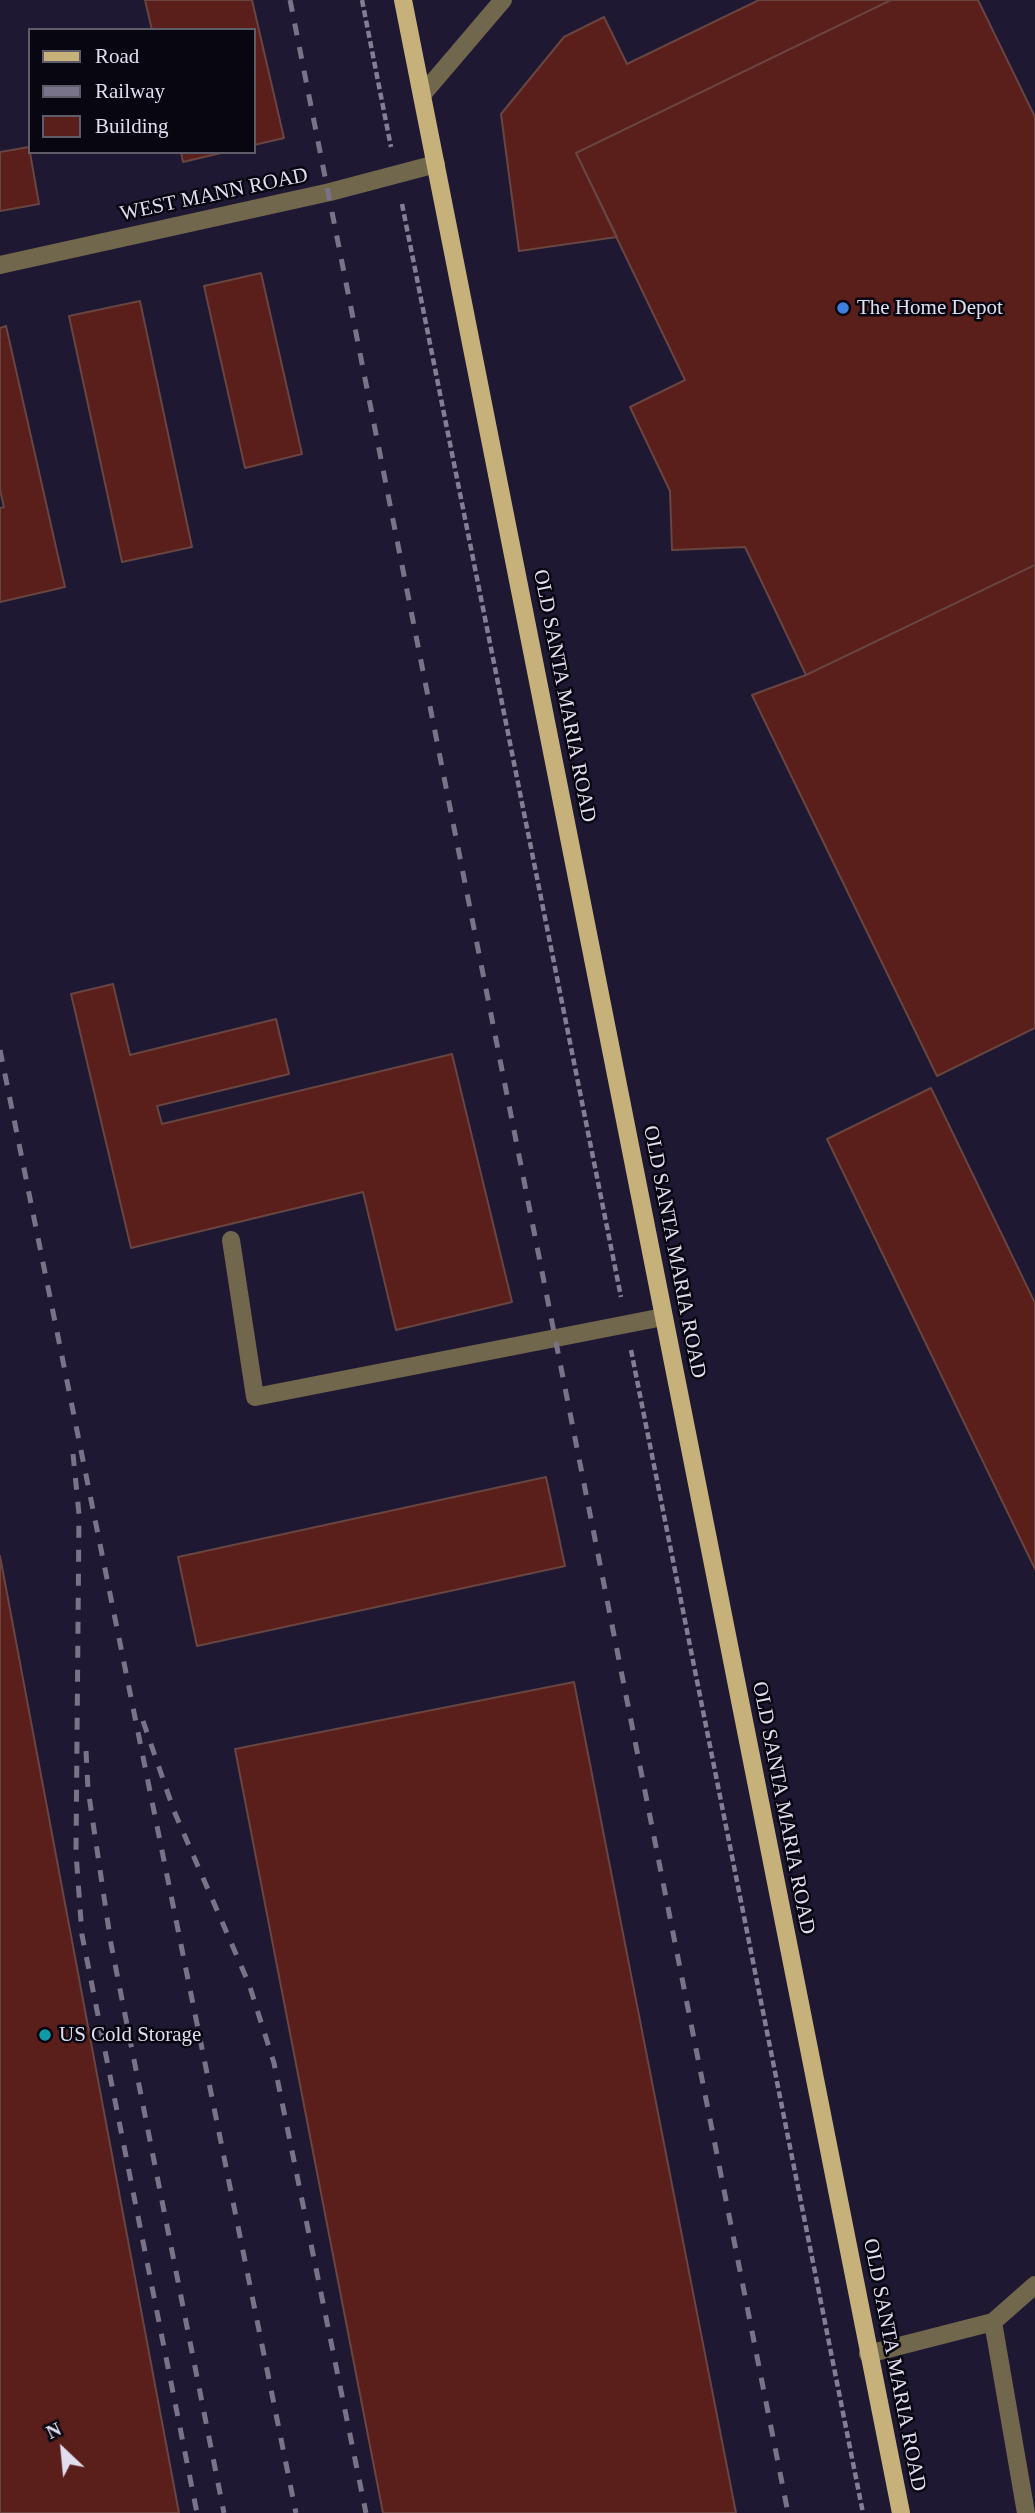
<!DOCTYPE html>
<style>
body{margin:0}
#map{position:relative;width:1035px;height:2513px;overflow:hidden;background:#1f1832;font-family:"Times New Roman",serif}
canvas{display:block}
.legend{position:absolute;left:28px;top:28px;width:228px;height:126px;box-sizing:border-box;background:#080610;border:2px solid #5e5c69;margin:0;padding:9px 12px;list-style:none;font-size:21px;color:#e0ddef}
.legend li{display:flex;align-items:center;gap:14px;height:35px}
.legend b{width:35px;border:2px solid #5e5c69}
.north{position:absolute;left:28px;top:2415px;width:70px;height:70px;-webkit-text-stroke:5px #080610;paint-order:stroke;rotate:334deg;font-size:19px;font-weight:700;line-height:28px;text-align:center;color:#e0ddef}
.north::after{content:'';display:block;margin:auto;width:24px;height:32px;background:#e0ddef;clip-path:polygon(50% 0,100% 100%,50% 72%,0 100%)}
</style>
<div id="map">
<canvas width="1035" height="2513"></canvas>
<ul class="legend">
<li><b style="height:9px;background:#c7b17b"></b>Road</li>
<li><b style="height:9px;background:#787389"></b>Railway</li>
<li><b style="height:19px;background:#5a1e1b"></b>Building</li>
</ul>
<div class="north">N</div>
</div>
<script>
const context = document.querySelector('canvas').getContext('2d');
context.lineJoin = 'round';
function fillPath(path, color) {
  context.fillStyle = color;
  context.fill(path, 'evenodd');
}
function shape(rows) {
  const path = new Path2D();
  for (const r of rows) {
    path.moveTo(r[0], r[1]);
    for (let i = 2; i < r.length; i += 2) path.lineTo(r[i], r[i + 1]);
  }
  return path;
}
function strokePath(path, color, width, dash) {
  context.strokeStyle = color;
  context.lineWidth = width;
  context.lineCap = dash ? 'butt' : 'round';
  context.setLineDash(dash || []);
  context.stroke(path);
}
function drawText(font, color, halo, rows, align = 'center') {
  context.font = font + ' "Times New Roman",serif';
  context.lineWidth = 5;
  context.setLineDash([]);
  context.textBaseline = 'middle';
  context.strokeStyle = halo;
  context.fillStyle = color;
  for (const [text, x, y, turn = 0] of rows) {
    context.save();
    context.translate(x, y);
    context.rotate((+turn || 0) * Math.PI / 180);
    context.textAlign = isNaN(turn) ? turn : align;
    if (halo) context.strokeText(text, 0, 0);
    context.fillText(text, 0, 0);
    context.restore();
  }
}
const building = shape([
 [145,0,252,0,284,138,254,145,254,30,152,30,145,0],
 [759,0,891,0,576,153,617,237,519,251,501,114,564,37,604,17,627,64,759,0],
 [891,0,978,0,1035,117,1035,565,806,675,745,547,672,550,670,491,630,407,685,380,576,153,891,0],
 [29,147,39,204,0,211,0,152,29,147],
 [181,152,225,152,183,162,181,152],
 [261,273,302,454,245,468,204,286,261,273],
 [140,301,192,547,122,562,69,316,140,301],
 [6,326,65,587,0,602,0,508,4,507,0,490,0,328,6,326],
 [1035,565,1035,1028,937,1076,752,695,806,675,1035,565],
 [113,984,130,1055,276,1019,289,1074,157,1106,162,1124,452,1054,512,1302,396,1330,363,1192,131,1248,71,994,113,984],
 [931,1088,1035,1303,1035,1569,827,1139,931,1088],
 [546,1477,565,1566,197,1646,178,1557,546,1477],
 [0,1556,179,2513,0,2513,0,1556],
 [574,1682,736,2513,383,2513,235,1749,574,1682]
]);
fillPath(building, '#5a1e1b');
strokePath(building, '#684541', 2);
strokePath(shape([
 [362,0,391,147],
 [402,204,621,1297],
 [631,1350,863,2513]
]), '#837e94', 4.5, [7, 3.5]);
strokePath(shape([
 [422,95,503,0],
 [0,265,330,192,436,164],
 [231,1240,255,1397,663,1317],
 [993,2322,1026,2513],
 [868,2354,993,2322,1035,2285]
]), '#71674d', 18);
strokePath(shape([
 [403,0,901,2513]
]), '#c7b17b', 18);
strokePath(shape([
 [290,0,788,2513],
 [0,1050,296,2513],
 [73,1454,79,1514,76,1853,82,1935,197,2513],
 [143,1721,174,1811,249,1984,274,2063,366,2513],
 [86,1751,88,1789,111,1944,224,2513]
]), '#787389', 5, [12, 12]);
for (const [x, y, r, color] of [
 [843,308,7,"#3f7fe0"],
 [45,2035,7,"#0f9aa8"]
]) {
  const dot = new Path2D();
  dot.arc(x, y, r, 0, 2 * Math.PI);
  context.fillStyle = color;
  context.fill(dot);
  strokePath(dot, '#080610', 2.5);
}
drawText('21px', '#e0ddef', '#080610', [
 ["WEST MANN ROAD",214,195,-12],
 ["OLD SANTA MARIA ROAD",564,696,79],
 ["OLD SANTA MARIA ROAD",674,1252,79],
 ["OLD SANTA MARIA ROAD",783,1808,79],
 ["OLD SANTA MARIA ROAD",894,2365,79]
]);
drawText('21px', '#e0ddef', '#080610', [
 ["The Home Depot",857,308],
 ["US Cold Storage",59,2035]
], 'left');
</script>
